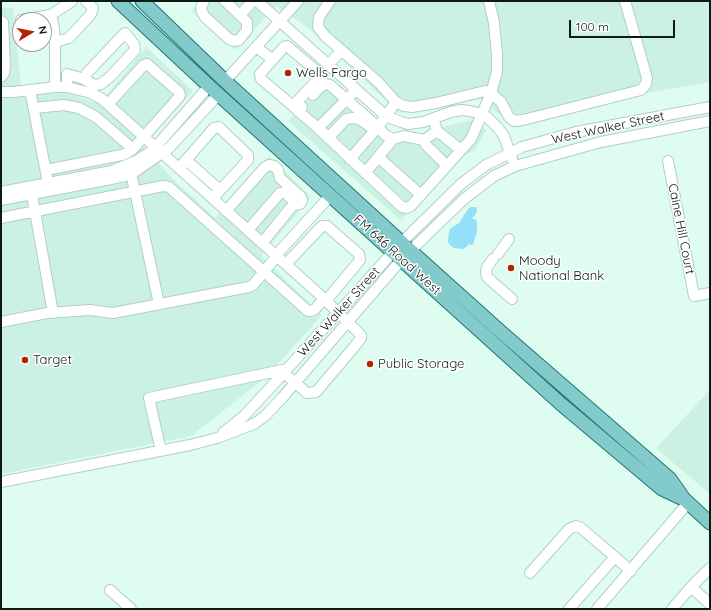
<!DOCTYPE html>
<style>
body{margin:0}
#map{position:relative;width:711px;height:610px;overflow:hidden;background:#defcf0;font-family:Quicksand,sans-serif}
canvas{display:block}
.frame{position:absolute;inset:0;border:2px solid #0f1a16;pointer-events:none}
.north{position:absolute;left:12px;top:12px;width:40px;height:40px;box-sizing:border-box;background:#fff;border:1px solid #9fa3a2;border-radius:50%;rotate:80deg;font-size:11px;font-weight:700;line-height:16px;text-align:center;color:#0f1a16}
.north::after{content:'';display:block;margin:auto;width:14px;height:18px;background:#b02400;clip-path:polygon(50% 0,100% 100%,50% 72%,0 100%)}
.scale{position:absolute;left:569px;top:20px;width:106px;height:18px;box-sizing:border-box;border:2px solid #0f1a16;border-top:0;padding-left:5px;font-size:12px;line-height:14px;white-space:nowrap;color:#0f1a16;-webkit-text-stroke:3px #fff;paint-order:stroke}
</style>
<div id="map">
<canvas width="711" height="610"></canvas>
<div class="frame"></div>
<div class="north">N</div>
<div class="scale">100 m</div>
</div>
<script>
const context = document.querySelector('canvas').getContext('2d');
context.lineJoin = 'round';
function fillPath(path, color) {
  context.fillStyle = color;
  context.fill(path, 'evenodd');
}
function shape(rows) {
  const path = new Path2D();
  for (const r of rows) {
    path.moveTo(r[0], r[1]);
    for (let i = 2; i < r.length; i += 2) path.lineTo(r[i], r[i + 1]);
  }
  return path;
}
function strokePath(path, color, width, dash) {
  context.strokeStyle = color;
  context.lineWidth = width;
  context.lineCap = dash ? 'butt' : 'round';
  context.setLineDash(dash || []);
  context.stroke(path);
}
function drawText(font, color, halo, rows, align = 'center') {
  context.font = font + ' Quicksand,sans-serif';
  context.lineWidth = 3;
  context.setLineDash([]);
  context.textBaseline = 'middle';
  context.strokeStyle = halo;
  context.fillStyle = color;
  for (const [text, x, y, turn = 0] of rows) {
    context.save();
    context.translate(x, y);
    context.rotate((+turn || 0) * Math.PI / 180);
    context.textAlign = isNaN(turn) ? turn : align;
    if (halo) context.strokeText(text, 0, 0);
    context.fillText(text, 0, 0);
    context.restore();
  }
}
fillPath(shape([
 [200,1,710,1,710,82,656,91,516,128,480,99,399,113,310,29,276,6,235,50,191,11],
 [1,7,13,8,22,95,68,93,99,104,146,47,193,91,143,146,172,178,215,218,269,156,311,197,261,256,322,315,265,378,191,436,1,474],
 [328,79,391,136,419,135,446,126,473,120,486,130,475,150,459,158,401,220,288,121],
 [710,390,710,494,656,448]
]), '#caf1e2');
fillPath(shape([
 [471,207,475,207,477,208,476,214,472,218,476,220,477,223,477,232,473,244,472,245,469,244,464,249,454,248,450,245,448,242,449,231,451,228,459,223,468,209]
]), '#95def9');
const minor = shape([
 [204,1,201,7,202,12,205,17,229,39,234,41,239,40,247,30,247,22,225,1],
 [257,1,386,116,401,122,408,124,423,122,451,112,461,110,470,111,482,114,488,118,498,128,504,136,512,159],
 [330,1,319,17,318,27,325,36,378,82,396,102,404,106,412,107,436,103,485,91,491,93,501,102,509,117,514,121,523,120,641,90,646,84,647,78,625,1],
 [51,15,54,28,55,42],
 [240,15,253,1],
 [21,20,51,15,72,1],
 [1,21,3,22,5,66,4,73,1,77],
 [256,47,272,59],
 [328,65,341,51],
 [225,81,298,1],
 [55,87,55,42,69,38,91,14,93,8,86,1],
 [67,87,67,74,84,79],
 [30,90,49,188],
 [356,90,318,128,402,207,406,208,411,206,471,139,491,93,497,72,497,54,494,23,489,1],
 [1,92,13,92,55,87,67,87,91,93,102,99,320,295,361,335,361,338,355,346,316,392,307,393,284,373],
 [91,93,94,85,101,84,110,77,135,50,134,44,125,33,87,73,84,79,94,85],
 [313,95,320,87,326,84,330,85,378,127,350,159],
 [293,106,320,77,320,74,287,46,284,47,260,74,261,79,293,106,298,111],
 [302,107,298,111,318,128],
 [34,108,64,105,79,108,96,117,133,149,179,97,180,95,179,92,147,64,144,65,108,104],
 [435,124,437,131,461,150],
 [437,131,424,140,426,145,447,166],
 [328,138,346,119,353,118,359,119,369,126],
 [393,139,404,136,424,140],
 [378,157,421,195],
 [186,160,220,190],
 [668,161,694,296,710,293],
 [179,168,214,128,219,127,248,155,248,160,213,198],
 [46,170,122,155,127,153,133,149],
 [131,173,159,304],
 [365,173,393,139,385,135,378,127,396,102],
 [31,189,53,313],
 [1,192,112,171,134,162,152,151,209,86],
 [1,200,111,179,125,176,136,171,169,148,219,94],
 [226,211,264,168,269,165,274,166,278,170,280,178,301,197,302,201,300,204,293,205],
 [1,218,163,186,169,187,308,311,311,311,315,309,324,299],
 [248,230,280,193,284,192,293,200,293,205,262,243],
 [498,254,509,239],
 [276,255,331,195],
 [493,259,487,267,486,272,487,277,512,299],
 [286,264,322,226,327,226,359,254,360,260,326,301],
 [1,322,47,313,76,311,90,310,113,313,249,287,253,285,277,256],
 [223,433,244,416,269,389,402,242,461,184,486,165,522,147,576,132,710,107],
 [161,451,149,398,287,369],
 [1,482,190,445,217,438,254,424,265,416,282,398,402,259,464,199,494,176,515,166,601,142,710,121],
 [530,573,569,529,576,526,581,528,615,557],
 [691,587,710,604],
 [110,590,131,609],
 [569,609,615,557,631,571],
 [597,609,688,503],
 [672,609,691,587,710,568]
]);
const major = shape([
 [118,1,209,86,561,404,662,489,683,499],
 [142,1,225,81,423,262,501,332,670,479,684,499,710,523]
]);
strokePath(minor, '#b2cfc3', 12);
strokePath(major, '#247575', 15);
strokePath(minor, '#fff', 10);
strokePath(major, '#83cacb', 13);
for (const [x, y, r, color] of [
 [288,73,4,"#b02400"],
 [511,268,4,"#b02400"],
 [25,360,4,"#b02400"],
 [370,364,4,"#b02400"]
]) {
  const dot = new Path2D();
  dot.arc(x, y, r, 0, 2 * Math.PI);
  context.fillStyle = color;
  context.fill(dot);
  strokePath(dot, '#fff', 1.5);
}
drawText('13px', '#0f1a16', '#fff', [
 ["Wells Fargo",296,73],
 ["Moody",519,261],
 ["National Bank",519,276],
 ["Target",33,360],
 ["Public Storage",378,364]
], 'left');
drawText('13px', '#0f1a16', '#fff', [
 ["West Walker Street",608,128,-12],
 ["Caine Hill Court",681,229,79],
 ["FM 646 Road West",397,255,42],
 ["West Walker Street",339,312,-48]
]);
</script>
